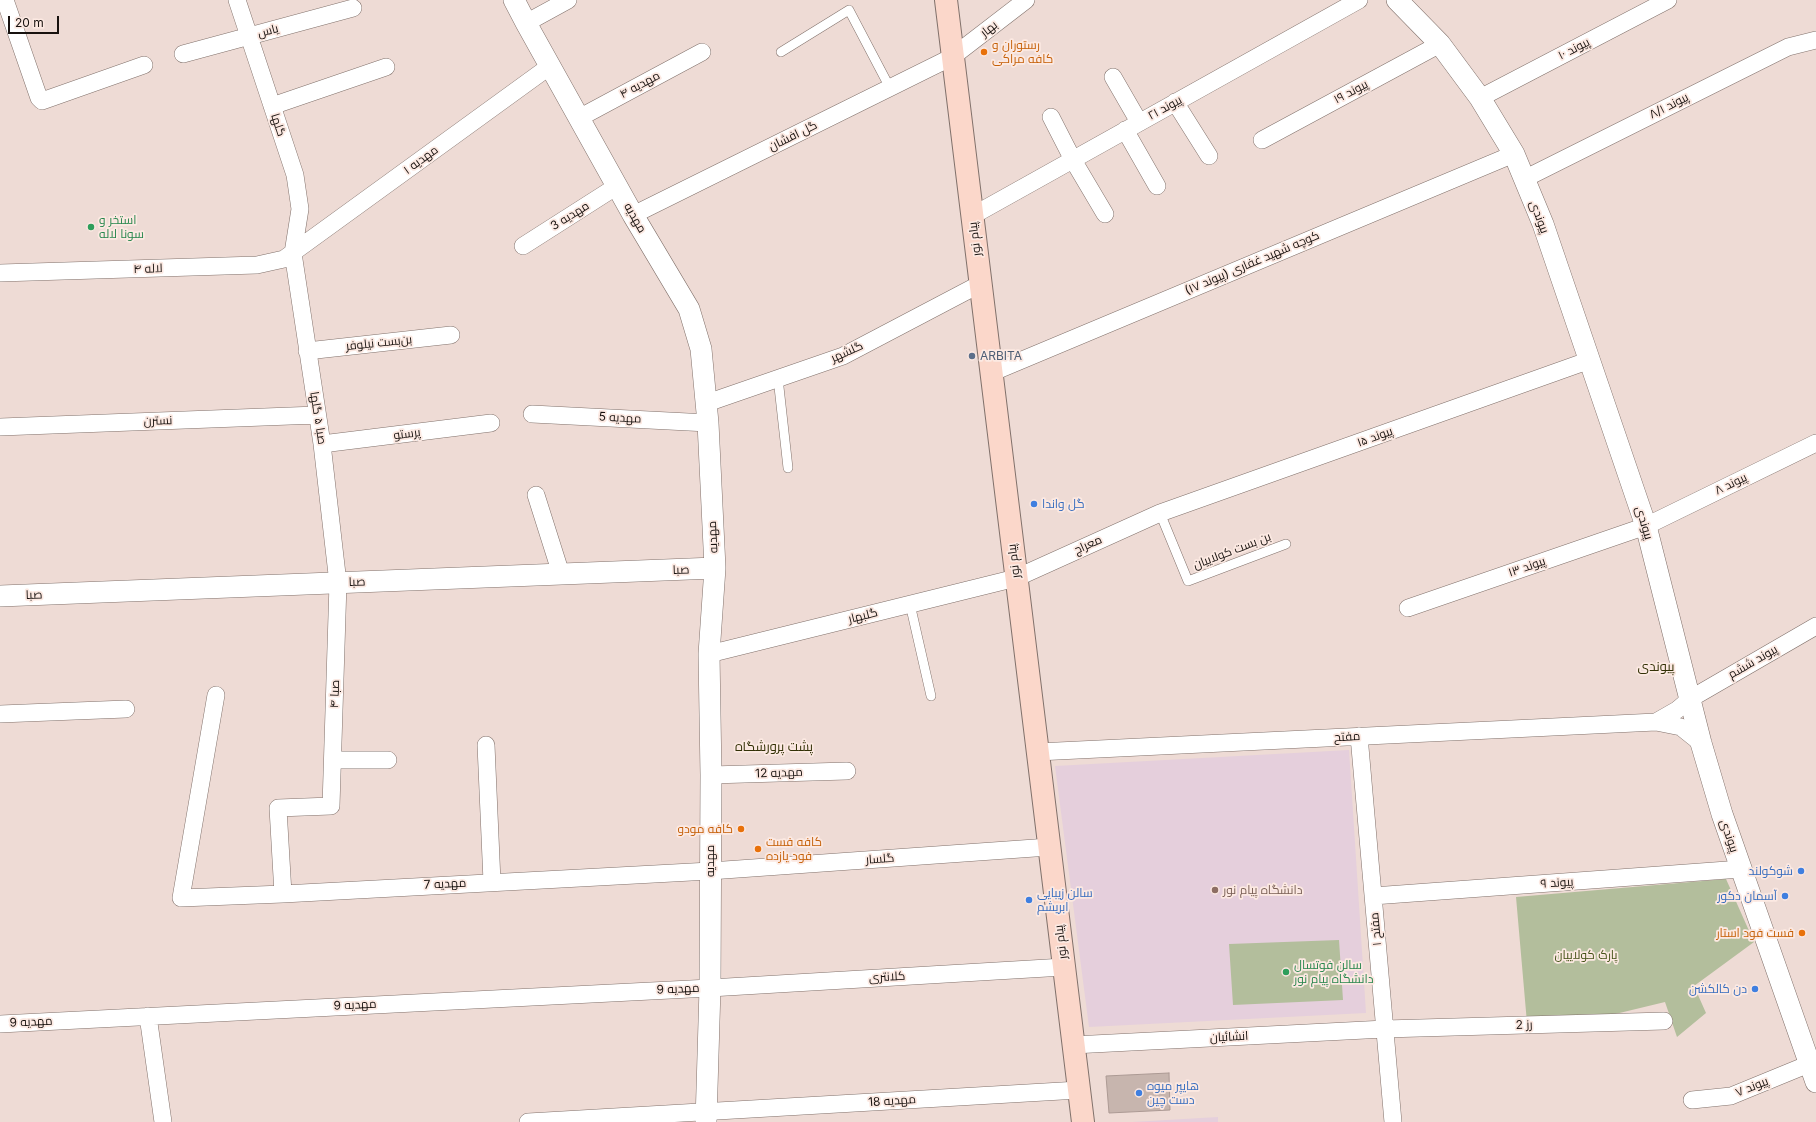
<!DOCTYPE html>
<meta charset="utf-8">
<style>
body{margin:0}
#map{position:relative;width:1816px;height:1122px;overflow:hidden;background:#eedbd5;font-family:Inter,sans-serif}
canvas{display:block}
.scale{position:absolute;left:8px;top:16px;width:51px;height:18px;box-sizing:border-box;border:2px solid #18120f;border-top:0;padding-left:5px;font-size:12px;line-height:14px;white-space:nowrap;color:#18120f;-webkit-text-stroke:3px #fce9e2;paint-order:stroke}
</style>
<div id="map">
<canvas width="1816" height="1122"></canvas>
<div class="scale">20 m</div>
</div>
<script>
const context = document.querySelector('canvas').getContext('2d');
context.lineJoin = 'round';
function fillPath(path, color) {
  context.fillStyle = color;
  context.fill(path, 'evenodd');
}
function shape(rows) {
  const path = new Path2D();
  for (const r of rows) {
    path.moveTo(r[0], r[1]);
    for (let i = 2; i < r.length; i += 2) path.lineTo(r[i], r[i + 1]);
  }
  return path;
}
function strokePath(path, color, width, dash) {
  context.strokeStyle = color;
  context.lineWidth = width;
  context.lineCap = dash ? 'butt' : 'round';
  context.setLineDash(dash || []);
  context.stroke(path);
}
function drawText(font, color, halo, rows, align = 'center') {
  context.font = font + ' Inter,Cairo,sans-serif';
  context.lineWidth = 3.5;
  context.setLineDash([]);
  context.textBaseline = 'middle';
  context.strokeStyle = halo;
  context.fillStyle = color;
  for (const [text, x, y, turn = 0] of rows) {
    context.save();
    context.translate(x, y);
    context.rotate((+turn || 0) * Math.PI / 180);
    context.textAlign = isNaN(turn) ? turn : align;
    if (halo) context.strokeText(text, 0, 0);
    context.fillText(text, 0, 0);
    context.restore();
  }
}
fillPath(shape([
 [1349,750,1366,1013,1089,1027,1055,766],
 [1218,1117,1218,1122,1132,1122]
]), '#e5cfdc');
fillPath(shape([
 [1726,879,1754,942,1694,986,1706,1013,1677,1037,1665,1002,1607,1016,1527,1023,1516,897],
 [1339,940,1343,1000,1233,1005,1229,944]
]), '#b3be9c');
const building = shape([
 [1169,1073,1170,1110,1109,1113,1106,1076,1169,1073]
]);
fillPath(building, '#c7b5ae');
strokePath(building, '#ac9a94', 1);
const service = shape([
 [781,52,849,10,890,88],
 [778,378,788,468],
 [1160,513,1188,581,1286,544],
 [910,604,931,696]
]);
const minor = shape([
 [5,0,39,98,42,101,144,65],
 [237,0,295,175,300,209,293,253,322,444,338,583,331,806,278,808,283,894],
 [526,23,568,0],
 [183,54,353,8],
 [1113,77,1139,122],
 [1480,98,1668,0],
 [1175,102,1209,156],
 [272,106,386,67],
 [1051,117,1073,160,1105,214],
 [579,118,702,52],
 [1125,130,1157,186],
 [1262,140,1440,44],
 [1524,179,1788,47,1816,40],
 [633,215,952,57,1026,0],
 [972,216,1359,0],
 [523,246,617,186],
 [0,273,257,265,284,259,550,66],
 [307,351,451,335],
 [991,373,1514,154],
 [707,403,843,356,980,284],
 [532,414,708,423],
 [0,427,317,415],
 [322,444,491,423],
 [536,495,561,574],
 [1408,608,1646,526,1816,443],
 [709,654,1016,578,1160,513,1590,360],
 [216,695,181,898,283,894,710,871,1049,847],
 [0,714,126,709],
 [1656,722,1677,710,1690,699,1816,626],
 [1359,736,1393,1122],
 [486,745,492,882],
 [1037,752,1656,722,1681,727,1701,743],
 [333,760,388,760],
 [711,775,847,771],
 [1373,896,1741,869],
 [148,1016,163,1122],
 [0,1024,710,988,1064,967],
 [1073,1045,1385,1029,1664,1021],
 [1692,1100,1731,1096,1809,1064],
 [528,1122,1079,1090]
]);
const tertiary = shape([
 [514,0,526,23,633,215,689,309,701,349,708,423,715,568,709,654,711,775,710,988,706,1122],
 [1397,0,1440,44,1480,98,1514,154,1543,224,1646,526,1701,743,1722,814,1816,1082],
 [0,596,715,568]
]);
const secondary = shape([
 [946,0,1083,1122]
]);
strokePath(service, '#81716b', 10);
strokePath(minor, '#81716b', 18);
strokePath(tertiary, '#81716b', 22);
strokePath(secondary, '#81716b', 24);
strokePath(service, '#fff', 9);
strokePath(minor, '#fff', 17);
strokePath(tertiary, '#fff', 21);
strokePath(secondary, '#fbd7ca', 22);
for (const [x, y, r, color] of [
 [984,52,4,"#e8710a"],
 [91,227,4,"#2e9e5b"],
 [972,356,4,"#5c6f8a"],
 [1034,504,4,"#3f7fe0"],
 [741,829,4,"#e8710a"],
 [758,849,4,"#e8710a"],
 [1801,871,4,"#3f7fe0"],
 [1215,890,4,"#8d6e63"],
 [1785,896,4,"#3f7fe0"],
 [1029,900,4,"#3f7fe0"],
 [1802,933,4,"#e8710a"],
 [1286,972,4,"#2e9e5b"],
 [1755,989,4,"#3f7fe0"],
 [1139,1093,4,"#3f7fe0"]
]) {
  const dot = new Path2D();
  dot.arc(x, y, r, 0, 2 * Math.PI);
  context.fillStyle = color;
  context.fill(dot);
  strokePath(dot, '#fce9e2', 1.5);
}
drawText('12px', '#18120f', '#fce9e2', [
 ["بهار",989,29,-38],
 ["یاس",268,31,-15],
 ["پیوند ۱۰",1574,49,-27],
 ["مهدیه ۴",640,85,-28],
 ["پیوند ۱۹",1351,92,-28],
 ["پیوند ۸/۱",1669,106,-27],
 ["پیوند ۲۱",1165,108,-29],
 ["گلها",278,125,72],
 ["گل افشان",793,136,-26],
 ["مهدیه ۱",421,160,-36],
 ["مهدیه 3",570,216,-32],
 ["پیوندی",1539,217,69],
 ["مهدیه",635,218,60],
 ["پیام نور",975,239,-97],
 ["کوچه شهید غفاری (پیوند ۱۷)",1252,263,-23],
 ["لاله ۴",148,269,-2],
 ["بن‌بست نیلوفر",379,343,-6],
 ["گلشهر",847,352,-24],
 ["صبا ۵ گلها",318,418,81],
 ["مهدیه 5",620,418,3],
 ["نسترن",158,421,-2],
 ["پرستو",407,434,-7],
 ["پیوند ۱۵",1375,437,-20],
 ["پیوند ۸",1731,484,-26],
 ["پیوندی",1644,523,73],
 ["مهدیه",713,537,-93],
 ["معراج",1088,545,-24],
 ["بن بست کولاییان",1232,551,-21],
 ["پیام نور",1014,561,-97],
 ["پیوند ۱۳",1527,567,-19],
 ["صبا",681,570,-2],
 ["صبا",357,582,-2],
 ["صبا",34,595,-2],
 ["گلبهار",863,616,-14],
 ["پیوند ششم",1753,662,-30],
 ["صبا ۴",335,694,-88],
 ["مفتح",1347,737,-3],
 ["مهدیه 12",779,773,-2],
 ["پیوندی",1729,836,71],
 ["گلسار",880,859,-4],
 ["مهدیه",710,861,-90],
 ["پیوند ۹",1557,883,-4],
 ["مهدیه 7",445,884,-3],
 ["مفتح ۱",1376,929,-95],
 ["پیام نور",1061,942,-97],
 ["کلانتری",887,977,-3],
 ["مهدیه 9",678,989,-3],
 ["مهدیه 9",355,1005,-3],
 ["مهدیه 9",31,1022,-3],
 ["رز 2",1524,1025,-2],
 ["انشائیان",1229,1037,-3],
 ["پیوند ۷",1752,1087,-22],
 ["مهدیه 18",892,1101,-4]
]);
drawText('12px', '#c56008', '#fce9e2', [
 ["رستوران و",992,45],
 ["کافه مراکی",992,59],
 ["کافه مودو",733,829,"right"],
 ["کافه فست",766,842],
 ["فود یازده",766,856],
 ["فست فود استار",1794,933,"right"]
], 'left');
drawText('12px', '#27864d', '#fce9e2', [
 ["استخر و",99,220],
 ["سونا لاله",99,234],
 ["سالن فوتسال",1294,965],
 ["دانشگاه پیام نور",1294,979]
], 'left');
drawText('12px', '#4e5e75', '#fce9e2', [
 ["ARBITA",980,356]
], 'left');
drawText('12px', '#366cbe', '#fce9e2', [
 ["گل واندا",1042,504],
 ["شوکولند",1793,871,"right"],
 ["سالن زیبایی",1037,893],
 ["ابریشم",1037,907],
 ["آسمان دکور",1777,896,"right"],
 ["دن کالکشن",1747,989,"right"],
 ["هایپر میوه",1147,1086],
 ["دست چین",1147,1100]
], 'left');
drawText('12px', '#785e54', '#fce9e2', [
 ["دانشگاه پیام نور",1223,890]
], 'left');
drawText('12px', '#435116', '#fce9e2', [
 ["پارک کولاییان",1586,955]
]);
drawText('13px', '#323106', '#fce9e2', [
 ["پیوندی",1656,667],
 ["پشت پرورشگاه",774,747]
]);
</script>
